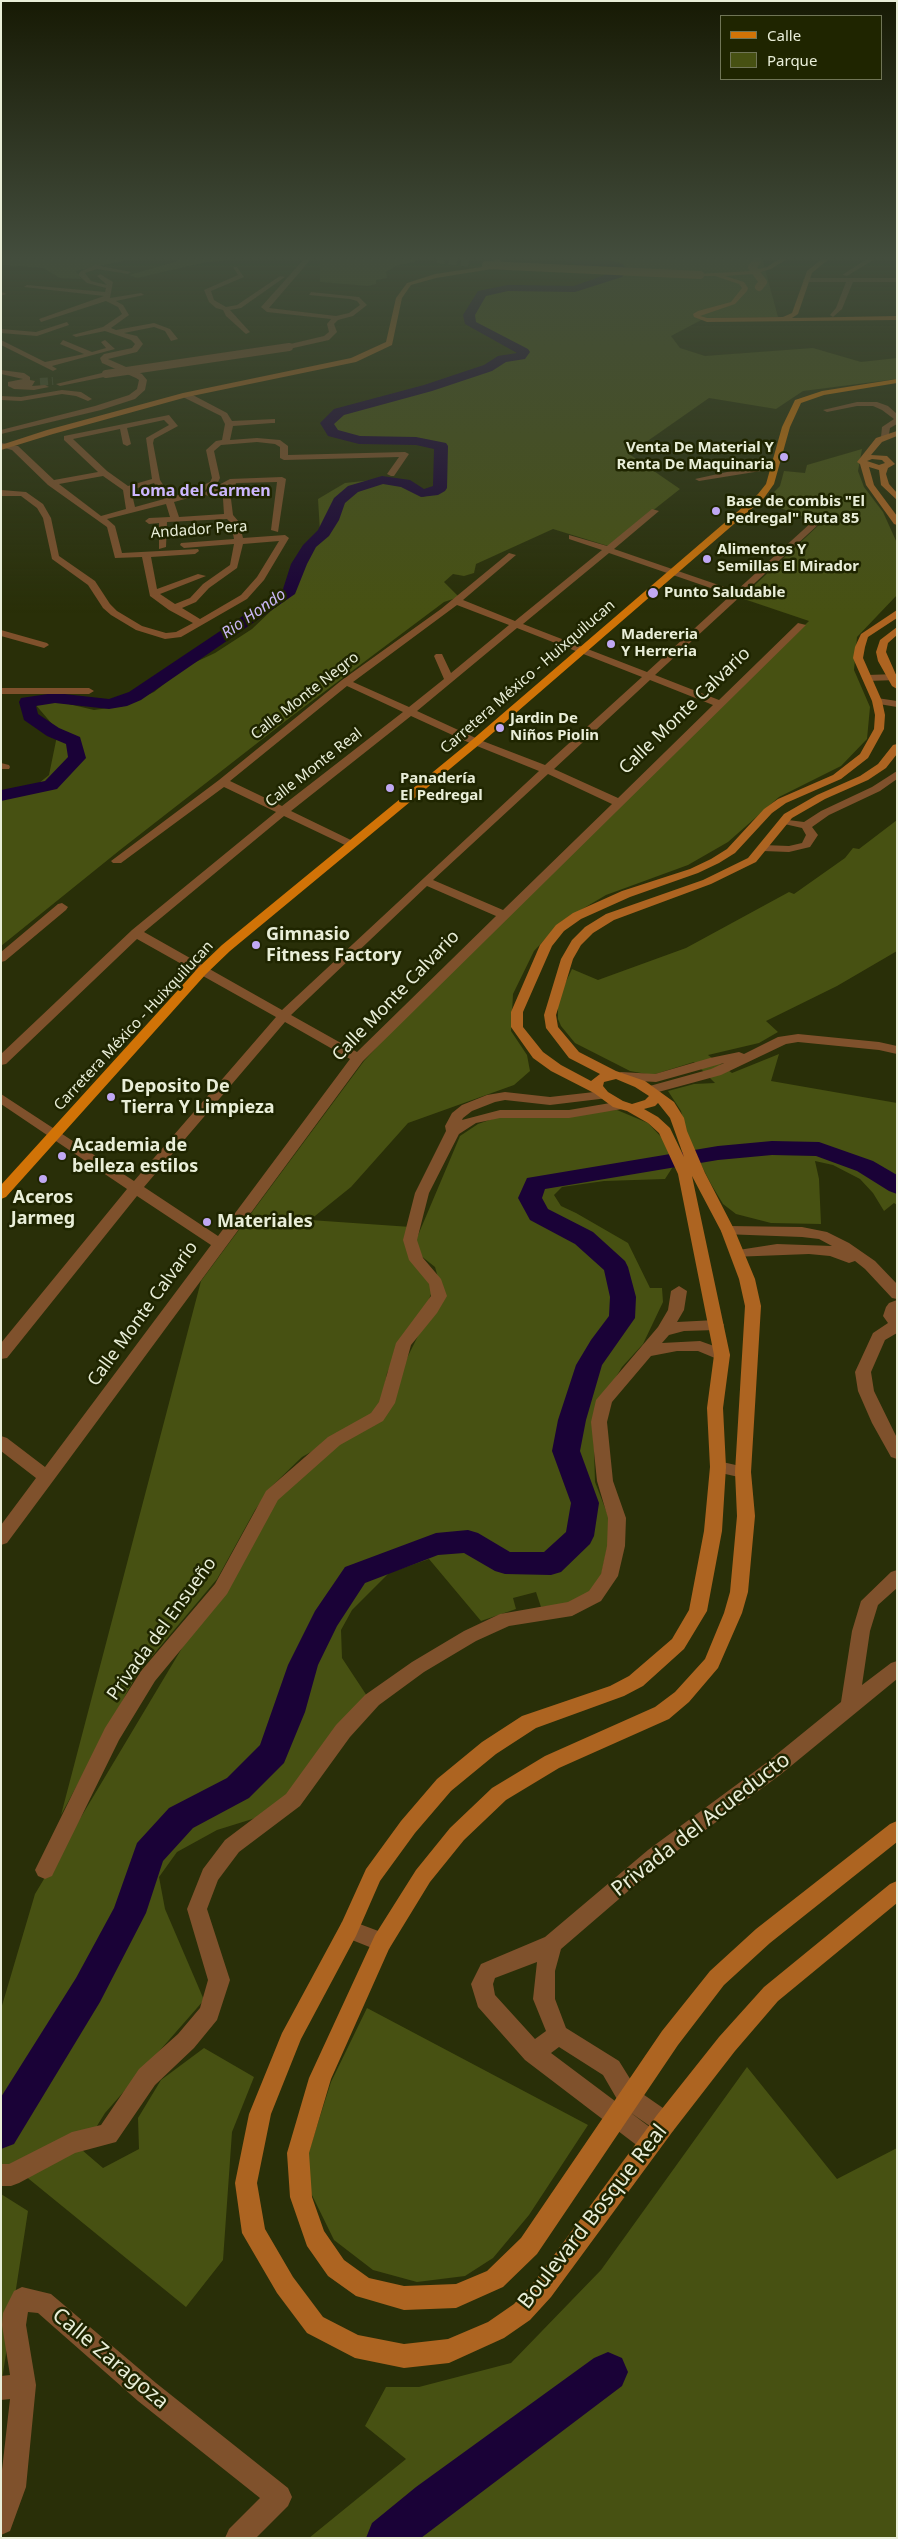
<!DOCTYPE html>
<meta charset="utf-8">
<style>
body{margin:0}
#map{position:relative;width:898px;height:2539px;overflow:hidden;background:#292f08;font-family:"Noto Sans",sans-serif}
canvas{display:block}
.frame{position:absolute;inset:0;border:2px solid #e9eed8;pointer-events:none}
.legend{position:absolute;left:720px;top:15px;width:162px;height:65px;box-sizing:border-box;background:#1f2500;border:1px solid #707556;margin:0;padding:6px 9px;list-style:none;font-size:15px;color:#e9eed8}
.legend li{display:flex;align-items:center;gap:10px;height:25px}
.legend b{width:25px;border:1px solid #707556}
</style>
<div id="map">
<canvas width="898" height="2539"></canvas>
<div class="frame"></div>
<ul class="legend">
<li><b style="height:6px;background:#d17307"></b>Calle</li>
<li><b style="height:14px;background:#475112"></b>Parque</li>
</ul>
</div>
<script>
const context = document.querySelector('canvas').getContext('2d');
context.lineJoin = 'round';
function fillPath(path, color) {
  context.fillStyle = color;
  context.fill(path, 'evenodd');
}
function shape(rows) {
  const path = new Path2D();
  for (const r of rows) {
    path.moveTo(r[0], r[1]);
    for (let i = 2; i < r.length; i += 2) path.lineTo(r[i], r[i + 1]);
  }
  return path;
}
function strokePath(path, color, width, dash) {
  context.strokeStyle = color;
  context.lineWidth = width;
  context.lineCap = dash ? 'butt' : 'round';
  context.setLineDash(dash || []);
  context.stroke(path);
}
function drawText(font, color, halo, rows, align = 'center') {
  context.font = font + ' "Noto Sans",sans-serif';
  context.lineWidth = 5;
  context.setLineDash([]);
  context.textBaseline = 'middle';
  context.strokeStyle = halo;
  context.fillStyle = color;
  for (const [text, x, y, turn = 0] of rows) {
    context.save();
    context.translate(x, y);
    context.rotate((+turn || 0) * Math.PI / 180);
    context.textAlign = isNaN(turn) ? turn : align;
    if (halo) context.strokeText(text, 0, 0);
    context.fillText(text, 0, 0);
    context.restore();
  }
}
fillPath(shape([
 [1,259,132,259,76,271,81,279,60,278,43,268,1,265],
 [174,259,245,259,207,262,137,278,129,275,178,261],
 [320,259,416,259,415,262,398,265,386,272,387,278,376,280,376,284,368,286,320,282],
 [566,259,765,259,763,261,778,317,705,318,671,336,680,348,705,356,813,348,861,362,897,358,897,379,803,391,776,409,709,398,629,454,680,489,608,546,553,529,476,564,474,573,464,576,453,574,444,582,459,597,444,602,292,716,120,850,1,946,1,799,24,795,49,775,58,731,35,704,56,701,94,710,123,706,154,692,185,667,215,653,252,629,297,586,299,576,320,531,318,499,345,483,373,480,402,485,423,497,445,489,445,445,416,440,382,441,361,438,337,432,331,423,342,413,431,389,456,379,491,369,505,360,524,357,528,352,475,324,473,315,485,293,509,289,577,290,621,275,626,271,622,266,611,262,582,262],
 [862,449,858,471,864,487,883,512,897,543,897,595,857,637,854,670,870,707,867,739,841,766,779,797,728,842,688,865,606,895,562,921,534,951,513,994,511,1031,527,1055,530,1071,514,1085,408,1123,351,1187,310,1220,411,1227,432,1291,424,1314,402,1341,387,1373,381,1404,364,1422,302,1457,272,1486,255,1510,217,1579,137,1674,61,1815,201,1281,364,1061,399,1023,809,621,741,598,821,523,764,502,780,486,784,471,805,473,807,465],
 [897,820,897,951,837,986,766,1021,778,1032,759,1043,708,1055,732,1073,779,1054,771,1081,897,1103,897,1205,894,1203,884,1211,873,1193,860,1179,833,1165,815,1161,819,1179,821,1224,771,1223,736,1214,723,1204,711,1184,688,1139,681,1111,668,1091,694,1084,715,1083,694,1062,652,1075,630,1071,575,1043,561,1026,558,1019,558,1006,562,990,572,969,598,980,686,948,789,892,794,894,845,858,853,848,859,849],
 [617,1110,648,1123,663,1139,674,1165,665,1179,604,1181,562,1187,554,1195,561,1206,576,1213,628,1243,650,1288,662,1288,663,1302,643,1344,622,1367,593,1415,595,1482,612,1526,599,1585,573,1604,541,1607,536,1592,513,1598,516,1609,481,1621,429,1559,389,1573,352,1610,341,1630,342,1658,367,1696,294,1794,262,1816,217,1830,177,1852,159,1877,165,1909,204,2000,105,2113,82,2150,103,2168,139,2149,138,2118,161,2080,204,2048,254,2077,232,2132,223,2260,186,2307,13,2166,1,2165,1,2009,35,1894,194,1628,276,1498,311,1464,394,1402,401,1370,418,1336,443,1295,435,1267,420,1255,416,1240,460,1136,478,1124,501,1116],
 [367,2008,588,2125,529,2215,493,2258,465,2276,417,2282,373,2270,334,2240,309,2189,309,2151,331,2082],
 [747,2067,837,2179,897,2148,897,2538,309,2538,406,2459,365,2426,386,2387,419,2387,511,2363,601,2270],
 [1,2194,28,2211,1,2386]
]), '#475112');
fillPath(shape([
 [558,259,609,260,623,264,627,271,622,277,575,292,508,291,486,296,475,315,476,322,528,349,530,352,525,359,506,362,492,371,432,391,344,415,334,424,338,430,360,436,416,437,446,443,448,446,447,488,445,491,438,495,421,497,401,487,383,484,358,492,345,503,339,520,329,536,316,547,307,564,295,594,141,700,127,706,109,709,55,703,36,706,38,714,59,728,80,737,86,758,57,789,1,801,1,790,45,781,68,757,66,744,47,736,24,720,19,702,21,698,55,693,109,699,129,692,283,589,291,564,303,545,318,530,334,498,348,486,382,476,410,480,424,489,433,486,434,449,416,445,359,444,328,436,320,423,334,409,424,385,484,365,498,356,517,353,465,324,463,315,478,291,508,285,574,286,616,271,608,266,581,266,558,259],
 [772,1141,819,1142,873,1161,897,1175,897,1194,889,1191,857,1171,816,1156,772,1155,718,1160,545,1189,542,1198,548,1209,593,1232,625,1261,628,1267,636,1297,635,1318,602,1365,586,1420,580,1451,599,1503,594,1536,590,1544,561,1572,551,1575,505,1574,495,1571,464,1553,438,1555,365,1583,337,1626,318,1665,305,1712,284,1763,249,1798,193,1828,163,1861,146,1913,100,2002,14,2144,1,2149,1,2097,76,1978,114,1908,137,1843,169,1808,227,1778,260,1745,288,1665,315,1611,345,1567,436,1533,468,1530,478,1533,510,1552,544,1552,566,1532,571,1503,552,1451,558,1420,576,1365,591,1340,609,1316,610,1297,604,1270,575,1244,530,1220,518,1198,527,1178,718,1146,772,1141],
 [608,2352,622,2358,628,2372,622,2386,421,2538,366,2538,372,2523,416,2487,594,2358,608,2352]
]), '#1a0237');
strokePath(shape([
 [40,382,53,381]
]), '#464c27', 8, [8, 4]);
strokePath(shape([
 [437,259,469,263]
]), '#464c27', 8, [8, 4]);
fillPath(shape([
 [304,259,311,259,269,308,336,316,349,313,360,305,357,301,350,299,309,295,311,292,359,297,367,305,353,316,338,320,334,324,337,332,329,340,289,349,286,345,324,336,329,332,327,324,331,319,267,312,261,307,304,259],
 [867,259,875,259,847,276,842,275,867,259],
 [96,265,131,272,128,274,97,269,85,273,91,281,107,285,97,276,100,274,113,282,110,298,141,293,144,295,116,301,123,305,129,315,111,328,116,330,154,323,170,329,178,339,171,341,165,331,154,327,124,333,137,336,143,344,137,352,108,359,142,374,147,380,145,390,135,399,101,410,1,434,1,430,95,406,129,395,137,389,139,380,136,378,102,363,100,358,104,354,132,348,135,344,131,340,105,331,76,337,72,335,103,327,122,314,118,307,106,301,41,322,39,319,104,296,24,287,27,285,105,292,106,288,87,283,78,275,81,271,96,265],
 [233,267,237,267,244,277,211,291,214,300,226,307,237,305,280,276,285,277,241,308,230,310,250,332,246,334,226,316,223,310,216,308,209,302,204,290,238,275,233,267],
 [897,278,897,282,853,282,842,309,833,317,830,315,836,308,846,282,806,282,803,280,806,278,897,278],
 [1,292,5,293,6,294,1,296,1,292],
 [67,322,69,325,37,336,1,333,1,329,36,332,67,322],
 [1,340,45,362,84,354,60,344,63,340,92,352,106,348,101,342,105,340,115,349,52,366,57,369,53,371,1,345,1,340],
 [1,370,24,373,30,377,30,380,35,381,32,386,45,385,49,387,34,390,14,389,8,386,8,382,23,379,1,374,1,370],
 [106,372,110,374,109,376,60,386,56,384,106,372],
 [62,390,81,392,92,399,88,401,76,396,62,394,21,401,1,400,1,396,21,397,62,390],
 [183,393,189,393,227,413,232,421,275,419,275,423,272,423,233,426,230,440,257,438,280,440,288,446,288,455,405,452,409,454,394,476,391,476,387,474,399,457,284,460,280,458,280,447,275,444,257,442,221,445,214,451,220,478,217,484,192,497,174,502,179,517,224,514,223,499,227,487,209,496,202,494,230,479,282,477,286,479,278,532,271,530,277,482,236,483,231,499,233,515,239,522,243,538,285,535,289,538,264,580,247,599,181,637,165,639,136,630,111,615,103,608,88,585,52,559,43,518,37,508,21,496,1,496,1,490,26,492,43,504,51,518,59,556,95,581,110,604,117,611,142,626,166,633,176,632,193,623,169,610,150,596,142,557,115,558,107,527,48,485,12,450,1,447,1,443,18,446,54,480,98,472,64,440,64,436,169,415,178,426,154,439,153,443,160,480,171,497,186,493,210,482,212,478,206,450,216,441,222,440,225,424,221,416,183,397,183,393],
 [164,420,169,425,146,438,152,479,128,486,107,471,73,439,120,429,123,444,127,446,131,444,127,428,164,420],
 [103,476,123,490,126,509,101,516,59,484,103,476],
 [154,483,164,499,135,507,131,490,154,483],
 [166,504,170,517,149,518,145,521,149,524,159,523,159,549,166,547,167,522,227,519,231,523,234,539,181,543,180,545,184,548,234,544,230,565,203,584,190,598,175,604,160,594,206,576,198,574,157,589,151,557,195,554,199,551,198,549,122,553,115,526,107,519,166,504],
 [279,541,257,577,241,595,200,619,182,608,196,602,209,588,237,568,243,544,279,541],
 [857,402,877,402,888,406,897,414,897,424,890,428,888,439,881,437,882,427,894,419,882,410,873,406,857,406,827,412,823,410,857,402],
 [770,465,774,467,773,469,699,481,695,479,750,467,770,465],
 [652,509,659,511,614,549,736,591,813,521,820,523,655,675,719,700,798,623,806,625,363,1061,53,1481,7,1543,1,1545,1,1525,36,1478,1,1451,1,1436,7,1438,45,1467,211,1245,137,1196,7,1358,1,1359,1,1343,127,1189,1,1104,1,1094,134,1181,276,1017,137,939,6,1064,1,1065,1,1054,132,930,276,812,224,787,121,863,113,863,111,861,219,780,342,680,441,609,509,553,516,555,463,600,515,621,602,550,569,539,569,535,607,546,652,509],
 [609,553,731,595,647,672,523,624,609,553],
 [457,605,509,625,451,673,442,654,436,654,434,656,444,679,409,707,353,682,457,605],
 [517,628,642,677,545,765,480,740,417,711,517,628],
 [650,680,713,705,618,798,554,769,650,680],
 [347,686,403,712,282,806,230,781,347,686],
 [411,716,472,744,539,771,282,1010,144,932,284,816,347,846,355,846,355,842,291,811,411,716],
 [548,774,612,804,503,910,433,880,548,774],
 [427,886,496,916,357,1052,291,1015,427,886],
 [285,1022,350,1059,218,1236,144,1187,285,1022],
 [1,630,47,643,49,645,44,648,1,636,1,630],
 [897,674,897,680,867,681,862,678,867,675,897,674],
 [1,688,89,688,94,691,89,694,1,694,1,688],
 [877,698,897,701,897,707,873,703,873,699,877,698],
 [1,763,9,765,10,767,9,769,1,769,1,763],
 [897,771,897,779,880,791,829,815,812,827,818,835,810,847,789,852,763,851,757,848,763,845,789,846,802,843,806,835,802,828,780,823,780,819,804,822,821,811,872,787,897,771],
 [62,903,68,907,66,910,5,961,1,962,1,952,58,904,62,903],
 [798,1034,879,1042,897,1046,897,1054,879,1050,798,1042,786,1044,721,1075,651,1094,644,1090,646,1087,711,1069,724,1063,656,1082,621,1080,614,1076,621,1072,655,1074,710,1058,739,1052,744,1054,778,1037,798,1034],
 [603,1091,610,1095,608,1098,550,1105,505,1100,495,1102,472,1111,463,1118,462,1120,500,1110,569,1110,622,1101,629,1105,622,1109,569,1118,500,1118,476,1123,459,1134,429,1193,417,1240,423,1258,441,1279,447,1296,437,1313,411,1345,395,1403,383,1421,340,1445,278,1500,227,1594,155,1681,119,1740,52,1876,45,1879,38,1876,35,1870,105,1728,141,1671,215,1584,266,1491,328,1437,371,1413,379,1402,396,1343,431,1296,429,1284,409,1260,403,1240,415,1193,446,1131,445,1126,452,1113,462,1105,487,1095,505,1092,550,1097,603,1091],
 [728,1226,802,1227,827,1232,849,1243,875,1261,897,1284,897,1299,892,1298,865,1269,855,1261,849,1263,830,1256,809,1254,732,1257,730,1254,732,1251,777,1244,832,1246,819,1239,802,1237,723,1234,721,1231,728,1226],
 [679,1286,687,1291,684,1310,677,1322,716,1320,721,1321,724,1325,721,1329,716,1330,684,1331,669,1335,662,1343,700,1341,728,1351,730,1355,728,1359,722,1361,698,1351,677,1351,651,1356,612,1402,607,1422,613,1481,626,1518,625,1546,618,1576,601,1601,572,1616,509,1626,476,1641,424,1672,379,1705,350,1737,300,1806,239,1852,218,1880,207,1909,230,1980,217,2020,194,2048,155,2085,116,2142,75,2153,19,2183,11,2186,1,2186,1,2164,9,2164,72,2132,101,2125,139,2069,178,2034,200,2008,208,1980,187,1909,203,1869,225,1840,286,1794,336,1725,365,1695,412,1662,464,1631,500,1614,568,1602,589,1591,601,1574,607,1546,608,1518,597,1481,591,1422,596,1400,658,1327,668,1310,671,1291,679,1286],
 [897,1300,897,1333,885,1340,871,1372,874,1391,897,1438,897,1459,891,1457,872,1423,858,1391,855,1372,873,1333,888,1323,883,1316,886,1307,889,1303,897,1300],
 [718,1461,749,1468,751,1472,749,1476,743,1478,712,1471,710,1467,712,1463,718,1461],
 [897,1570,897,1588,878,1605,870,1631,862,1685,891,1663,897,1661,897,1679,780,1775,662,1862,561,1949,555,1971,555,1999,566,2028,619,2061,637,2090,673,2115,676,2123,673,2131,665,2134,657,2131,621,2106,603,2075,559,2047,551,2053,659,2134,662,2142,659,2150,651,2153,643,2150,525,2060,478,2007,471,1984,481,1964,545,1937,648,1850,766,1763,841,1702,852,1631,861,1601,891,1572,897,1570],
 [537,1962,533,1999,546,2031,535,2039,495,1995,493,1984,495,1978,537,1962],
 [349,1920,389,1935,392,1942,389,1949,382,1952,342,1936,339,1929,342,1922,349,1920],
 [22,2287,51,2294,156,2383,288,2488,292,2497,288,2506,256,2538,225,2538,229,2529,260,2498,138,2401,38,2313,28,2312,26,2325,36,2385,26,2487,10,2531,1,2535,1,2479,10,2399,1,2400,1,2376,10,2375,2,2325,3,2313,14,2291,22,2287]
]), '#7f512c');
fillPath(shape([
 [494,259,500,259,501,263,492,269,436,278,411,285,402,298,392,345,356,362,187,397,53,434,1,450,1,445,47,430,183,393,351,358,386,342,396,298,407,283,435,274,488,266,495,262,494,259],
 [779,259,787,259,771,269,753,274,725,276,744,282,748,288,747,291,735,304,700,316,707,318,783,317,792,313,807,271,822,259,829,259,812,273,798,314,792,318,897,316,897,320,707,322,694,317,693,314,698,311,731,302,742,288,739,284,715,276,698,276,698,274,751,271,767,267,779,259],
 [897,431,897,436,882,442,871,455,887,456,895,464,888,468,886,474,889,484,897,493,897,500,881,485,879,470,869,467,874,485,897,516,897,525,894,524,866,485,860,464,857,462,876,438,897,431],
 [872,459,882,460,885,463,879,465,867,461,872,459],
 [897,610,897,618,868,637,865,647,863,658,882,701,885,715,884,729,868,758,841,779,786,803,772,813,735,853,719,863,698,873,630,897,581,919,564,931,552,946,523,1012,523,1027,543,1052,561,1065,591,1081,600,1074,569,1058,546,1028,544,1015,561,959,572,940,585,927,606,914,703,880,748,858,784,814,817,795,860,776,878,764,893,745,897,744,897,754,886,768,868,780,825,799,792,818,756,862,711,884,614,920,593,933,581,945,573,959,556,1015,558,1027,579,1052,616,1071,645,1081,674,1102,684,1118,687,1131,705,1173,735,1231,755,1279,761,1306,751,1472,755,1516,748,1592,742,1613,718,1668,689,1702,669,1719,559,1768,506,1800,464,1840,430,1882,389,1949,331,2079,309,2153,312,2197,324,2231,344,2260,369,2278,404,2286,456,2284,487,2271,521,2238,662,2031,710,1971,756,1929,890,1824,897,1821,897,1842,770,1943,724,1985,678,2045,537,2254,503,2287,456,2308,404,2310,356,2296,328,2276,307,2246,290,2197,287,2153,309,2078,375,1935,416,1870,450,1828,492,1788,545,1756,655,1707,675,1692,705,1659,724,1613,730,1592,737,1516,735,1472,745,1306,739,1279,721,1231,692,1176,730,1355,723,1408,726,1467,722,1531,707,1611,684,1649,643,1686,624,1696,536,1728,496,1754,451,1791,415,1833,380,1881,356,1936,301,2039,271,2114,257,2183,265,2229,293,2277,323,2317,358,2335,404,2344,448,2339,488,2322,514,2304,535,2281,657,2115,719,2037,764,1987,890,1884,897,1881,897,1903,778,2001,735,2051,673,2131,551,2297,530,2320,504,2338,449,2363,404,2368,355,2358,307,2333,277,2293,242,2233,235,2183,249,2114,282,2033,342,1922,366,1869,401,1821,437,1779,482,1742,522,1716,610,1686,629,1676,672,1639,689,1610,704,1531,710,1467,707,1408,714,1355,678,1174,659,1133,648,1123,627,1111,613,1107,594,1093,551,1071,533,1058,511,1027,511,1012,540,945,556,925,573,913,622,891,690,869,711,859,727,849,764,809,778,799,833,775,860,754,874,729,875,715,872,701,853,658,855,647,861,634,897,610],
 [616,1079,635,1087,649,1096,645,1100,632,1104,623,1101,608,1092,603,1086,604,1082,616,1079],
 [658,1103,670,1118,684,1157,670,1128,658,1117,644,1109,655,1106,658,1103],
 [897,627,897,635,888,643,886,652,897,677,897,689,892,686,878,661,876,652,880,640,897,627]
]), '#ad6421');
fillPath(shape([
 [897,379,897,383,824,395,801,403,790,427,774,484,764,498,480,744,230,951,206,974,6,1197,1,1199,1,1185,198,968,222,945,472,740,758,494,766,484,782,427,795,400,822,391,897,379]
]), '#d17307');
strokePath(shape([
 [106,374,289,347]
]), '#7f512c', 8);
strokePath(shape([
 [757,261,752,267,763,282,759,287],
 [486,265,700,275]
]), '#ad6421', 8);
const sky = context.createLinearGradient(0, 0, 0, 614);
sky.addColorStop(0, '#171a04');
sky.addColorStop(0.42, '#434d3d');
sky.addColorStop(1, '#434d3d00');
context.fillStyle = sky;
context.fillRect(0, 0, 898, 614);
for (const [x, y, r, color] of [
 [784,457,5,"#c0a8f3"],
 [716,511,5,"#c0a8f3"],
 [707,559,5,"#c0a8f3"],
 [653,593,6,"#c0a8f3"],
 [611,644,5,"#c0a8f3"],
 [500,728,5,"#c0a8f3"],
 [390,788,5,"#c0a8f3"],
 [256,945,5,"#c0a8f3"],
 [111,1097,5,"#c0a8f3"],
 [62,1156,5,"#c0a8f3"],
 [43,1179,5,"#c0a8f3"],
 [207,1222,5,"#c0a8f3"]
]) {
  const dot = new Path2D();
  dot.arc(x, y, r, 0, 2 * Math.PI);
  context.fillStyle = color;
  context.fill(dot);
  strokePath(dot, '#1f2500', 2);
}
drawText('bold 15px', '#e9eed8', '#1f2500', [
 ["Venta De Material Y",774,448,"right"],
 ["Renta De Maquinaria",774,465,"right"],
 ["Base de combis \"El",726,502],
 ["Pedregal\" Ruta 85",726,519],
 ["Alimentos Y",717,550],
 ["Semillas El Mirador",717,567],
 ["Punto Saludable",664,593],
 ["Madereria",621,635],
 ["Y Herreria",621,652],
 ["Jardin De",510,719],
 ["Niños Piolin",510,736],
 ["Panadería",400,779],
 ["El Pedregal",400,796]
], 'left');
drawText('15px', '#e9eed8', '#1f2500', [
 ["Andador Pera",199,530,-4],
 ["Carretera México - Huixquilucan",528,677,-41],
 ["Calle Monte Negro",305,696,-38],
 ["Calle Monte Real",314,768,-38],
 ["Carretera México - Huixquilucan",134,1026,-47]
]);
drawText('bold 16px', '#ccb7fd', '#1f2500', [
 ["Loma del Carmen",201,491]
]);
drawText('italic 16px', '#c9b6f5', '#1f2500', [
 ["Rio Hondo",254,614,-35]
]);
drawText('18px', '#e9eed8', '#1f2500', [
 ["Calle Monte Calvario",685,711,-44],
 ["Calle Monte Calvario",396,996,-46],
 ["Calle Monte Calvario",143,1314,-54],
 ["Privada del Ensueño",162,1629,-54]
]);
drawText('bold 18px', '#e9eed8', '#1f2500', [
 ["Gimnasio",266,935],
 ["Fitness Factory",266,956],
 ["Deposito De",121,1087],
 ["Tierra Y Limpieza",121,1108],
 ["Academia de",72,1146],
 ["belleza estilos",72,1167],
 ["Aceros",43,1198,"center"],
 ["Jarmeg",43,1219,"center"],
 ["Materiales",217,1222]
], 'left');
drawText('21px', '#e9eed8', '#1f2500', [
 ["Privada del Acueducto",701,1825,-38],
 ["Boulevard Bosque Real",593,2217,-52],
 ["Calle Zaragoza",110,2359,40]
]);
</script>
